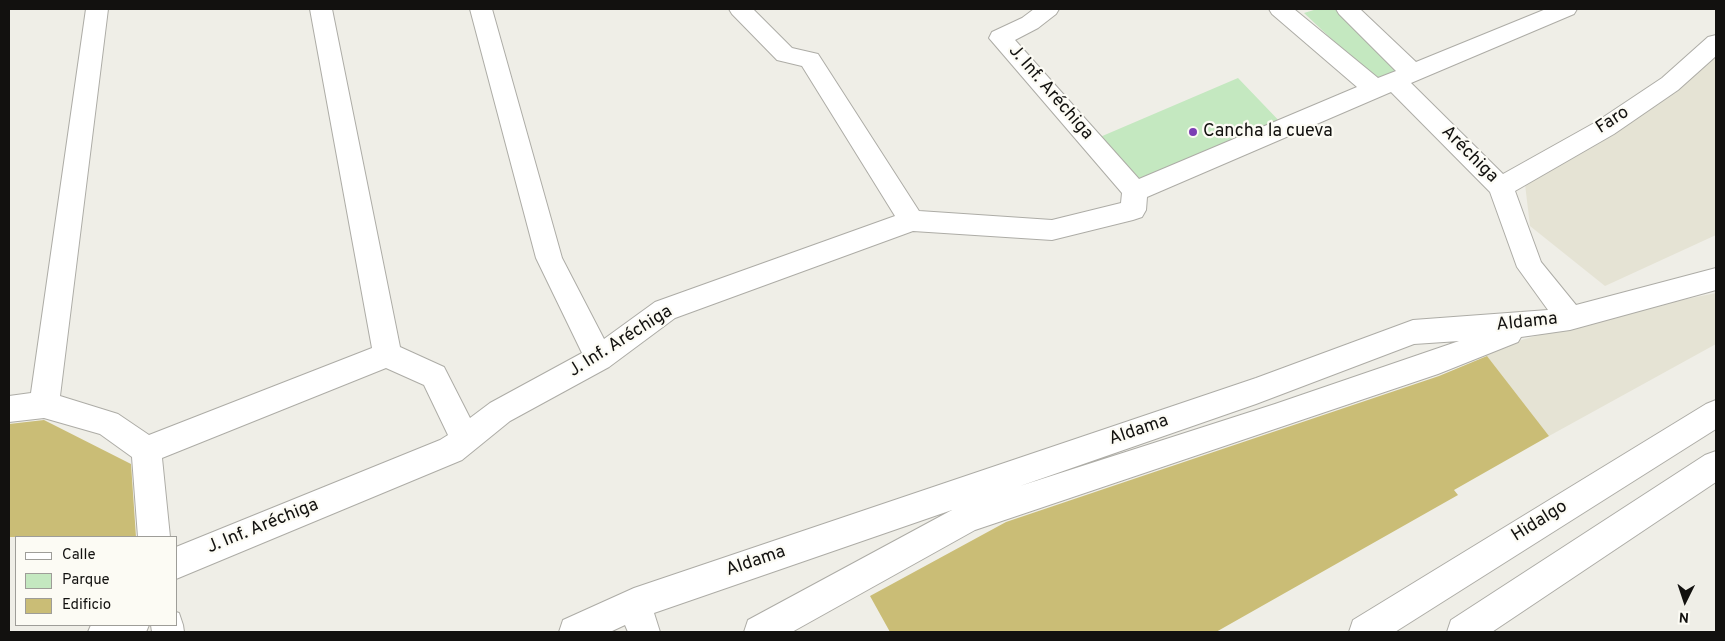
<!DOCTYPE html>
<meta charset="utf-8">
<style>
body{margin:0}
#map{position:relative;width:1725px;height:641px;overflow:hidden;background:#efeee7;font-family:Overpass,sans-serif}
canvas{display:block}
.frame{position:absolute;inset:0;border:10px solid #12110f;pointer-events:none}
.legend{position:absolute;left:15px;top:536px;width:162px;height:90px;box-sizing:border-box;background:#fcfbf4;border:1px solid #9e9d98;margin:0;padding:6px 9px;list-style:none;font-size:15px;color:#12110f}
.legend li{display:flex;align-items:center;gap:10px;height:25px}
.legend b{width:25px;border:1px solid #9e9d98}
.north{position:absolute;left:1660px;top:576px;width:50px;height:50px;-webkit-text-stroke:4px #fcfbf4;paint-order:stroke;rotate:184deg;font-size:14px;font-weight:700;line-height:20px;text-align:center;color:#12110f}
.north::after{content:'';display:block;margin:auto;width:18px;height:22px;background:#12110f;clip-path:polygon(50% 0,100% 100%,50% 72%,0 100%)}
</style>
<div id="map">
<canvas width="1725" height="641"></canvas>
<div class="frame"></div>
<ul class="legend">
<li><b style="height:6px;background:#fff"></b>Calle</li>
<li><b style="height:14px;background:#c4e8c0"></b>Parque</li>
<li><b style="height:14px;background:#cabd76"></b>Edificio</li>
</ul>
<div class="north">N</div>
</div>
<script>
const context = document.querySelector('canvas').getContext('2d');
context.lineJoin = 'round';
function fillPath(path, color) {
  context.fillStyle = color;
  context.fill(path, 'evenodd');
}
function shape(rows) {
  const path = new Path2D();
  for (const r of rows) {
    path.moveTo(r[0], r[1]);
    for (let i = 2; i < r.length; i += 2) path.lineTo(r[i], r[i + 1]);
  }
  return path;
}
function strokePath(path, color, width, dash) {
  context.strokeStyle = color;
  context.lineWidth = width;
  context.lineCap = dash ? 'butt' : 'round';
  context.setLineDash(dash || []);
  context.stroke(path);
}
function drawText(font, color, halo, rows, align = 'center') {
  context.font = font + ' Overpass,sans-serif';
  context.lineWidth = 4.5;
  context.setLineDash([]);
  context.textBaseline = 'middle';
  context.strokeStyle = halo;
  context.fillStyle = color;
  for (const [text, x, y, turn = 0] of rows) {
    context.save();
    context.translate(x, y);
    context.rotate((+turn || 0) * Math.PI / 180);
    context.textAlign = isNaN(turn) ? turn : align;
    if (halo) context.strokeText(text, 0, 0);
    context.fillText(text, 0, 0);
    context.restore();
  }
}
fillPath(shape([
 [1716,53,1716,235,1605,286,1530,226,1525,184,1633,117],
 [1716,293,1716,344,1549,436,1483,351,1609,315]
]), '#e5e3d4');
fillPath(shape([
 [1317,9,1340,9,1409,72,1379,84,1304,13],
 [1238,78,1285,127,1142,188,1100,137]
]), '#c4e8c0');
fillPath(shape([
 [1487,356,1549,436,1454,490,1458,495,1216,632,890,632,870,596,1006,522,1439,376],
 [44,420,131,464,136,537,9,537,9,424]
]), '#cabd76');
const street = shape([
 [86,9,108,9,60,396,118,414,149,435,372,348,310,9,332,9,400,347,444,367,470,418,490,403,582,353,536,258,470,9,492,9,562,258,604,339,655,302,895,216,802,66,777,60,732,14,729,9,753,9,792,48,818,54,919,211,1052,220,1121,203,1122,193,989,38,992,32,1022,18,1034,9,1059,9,1056,14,1038,28,1015,40,1139,179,1357,87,1272,14,1269,9,1294,9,1378,78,1396,71,1339,14,1336,9,1360,9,1416,62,1546,9,1577,9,1574,14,1411,83,1503,174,1596,122,1662,78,1708,37,1716,35,1716,56,1678,90,1614,134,1515,191,1541,262,1576,305,1716,268,1716,290,1570,330,1521,337,1518,342,1438,374,975,530,792,632,744,632,748,620,952,510,654,613,660,632,628,632,625,625,610,632,559,632,563,620,634,588,1256,378,1413,320,1548,310,1517,267,1490,192,1391,92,1147,197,1146,210,1142,217,1133,220,1052,240,913,231,675,318,609,367,510,421,462,460,176,579,176,547,440,440,448,435,424,385,386,368,162,458,170,537,138,537,132,457,100,434,44,418,9,422,9,396,31,393,86,9],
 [1459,341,1275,404,1020,486,1256,404,1414,344,1459,341],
 [176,612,179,613,183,625,184,632,152,632,151,625,176,625,176,612],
 [91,625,149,625,146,632,88,632,91,625]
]);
const secondary = shape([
 [1716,400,1716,429,1395,632,1349,632,1353,620,1706,404,1716,400],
 [1716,451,1716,482,1492,632,1447,632,1451,620,1705,455,1716,451]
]);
strokePath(street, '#adaca6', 2);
strokePath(secondary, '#adaca6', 2);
fillPath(street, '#fff');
fillPath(secondary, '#fff');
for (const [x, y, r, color] of [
 [1193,132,5,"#7b3eb4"]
]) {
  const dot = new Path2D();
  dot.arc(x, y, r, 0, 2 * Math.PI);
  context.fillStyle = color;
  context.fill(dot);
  strokePath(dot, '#fcfbf4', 2);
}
drawText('18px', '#12110f', '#fcfbf4', [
 ["J. Inf. Aréchiga",1050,93,49],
 ["Faro",1613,121,-33],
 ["Aréchiga",1469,155,45],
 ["Aldama",1527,323,-6],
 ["J. Inf. Aréchiga",621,342,-32],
 ["Aldama",1139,431,-19],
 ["Hidalgo",1540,522,-32],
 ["J. Inf. Aréchiga",263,527,-22],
 ["Aldama",756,562,-19]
]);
drawText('18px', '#12110f', '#fcfbf4', [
 ["Cancha la cueva",1203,132]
], 'left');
</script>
